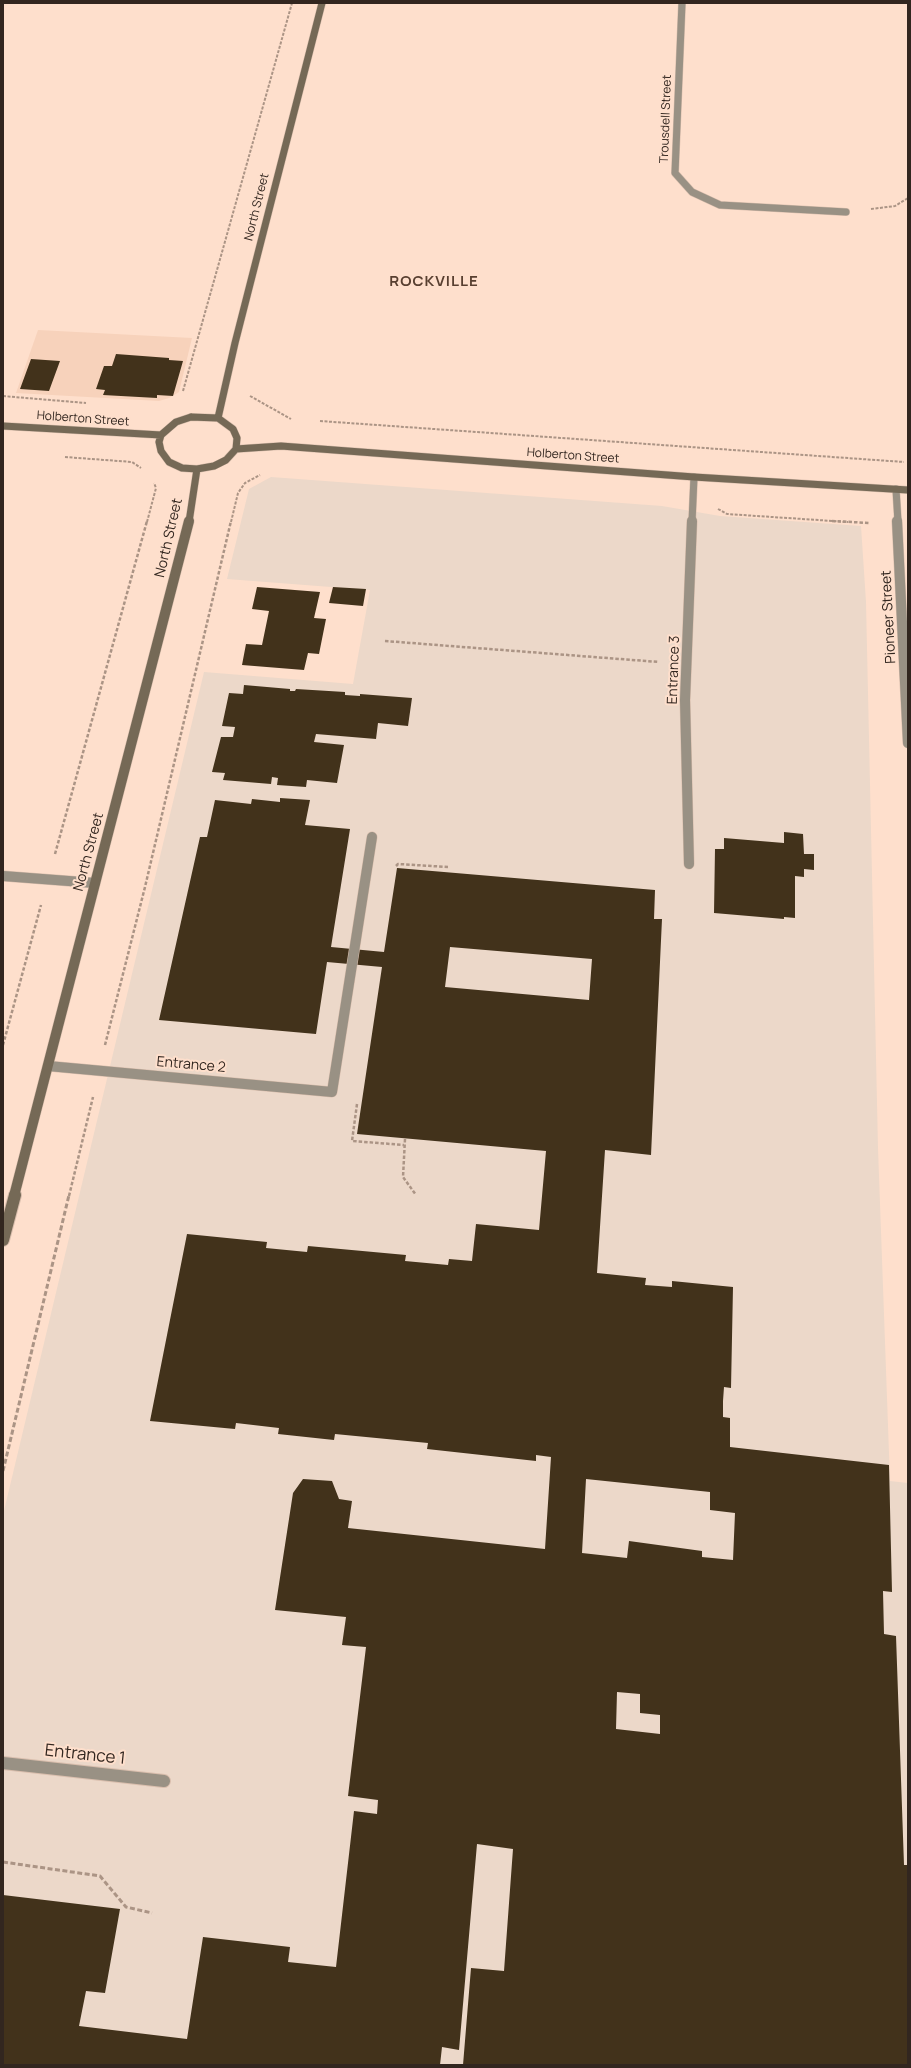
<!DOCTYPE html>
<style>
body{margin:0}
#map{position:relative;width:911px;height:2068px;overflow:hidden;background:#fedfcc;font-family:Manrope,sans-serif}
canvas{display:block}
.frame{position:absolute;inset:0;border:4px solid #32261f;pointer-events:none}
</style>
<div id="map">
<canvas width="911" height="2068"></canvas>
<div class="frame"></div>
</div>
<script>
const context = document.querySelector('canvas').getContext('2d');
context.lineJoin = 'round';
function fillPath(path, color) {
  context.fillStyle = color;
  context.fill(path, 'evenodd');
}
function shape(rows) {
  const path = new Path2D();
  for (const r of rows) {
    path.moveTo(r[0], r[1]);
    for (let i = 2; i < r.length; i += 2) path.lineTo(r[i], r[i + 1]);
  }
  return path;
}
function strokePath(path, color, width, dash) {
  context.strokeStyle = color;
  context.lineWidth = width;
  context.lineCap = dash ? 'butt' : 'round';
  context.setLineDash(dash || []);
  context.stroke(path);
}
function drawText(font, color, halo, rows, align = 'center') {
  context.font = font + ' Manrope,sans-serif';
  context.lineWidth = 4;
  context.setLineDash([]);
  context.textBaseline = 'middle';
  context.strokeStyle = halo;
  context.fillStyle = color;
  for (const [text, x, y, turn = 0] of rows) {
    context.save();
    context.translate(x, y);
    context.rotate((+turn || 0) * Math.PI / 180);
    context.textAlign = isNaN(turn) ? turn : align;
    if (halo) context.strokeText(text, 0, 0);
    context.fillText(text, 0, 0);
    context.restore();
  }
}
fillPath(shape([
 [38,330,192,338,179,392,169,398,159,401,16,393]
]), '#f7d2bb');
fillPath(shape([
 [271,477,662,506,720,516,861,526,866,602,878,1148,890,1481,908,1483,908,2065,3,2065,3,1515,204,672,353,684,370,590,227,579,249,489]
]), '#ecd8c9');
fillPath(shape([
 [116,354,169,358,169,360,183,361,173,396,157,395,157,398,103,395,105,390,96,389,104,366,112,366],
 [31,359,60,361,49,391,20,389],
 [257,587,320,592,314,618,326,619,319,654,308,653,304,670,242,665,246,644,262,645,269,611,252,609],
 [333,587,366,589,363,606,329,603],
 [244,685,290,689,290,691,295,691,296,689,345,692,345,695,360,696,360,694,412,698,408,726,378,723,376,739,316,734,314,742,344,745,337,783,307,780,306,787,277,785,278,778,272,777,271,784,223,780,225,773,212,772,221,737,233,737,235,727,222,726,229,693,243,694],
 [280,798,310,800,305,825,350,829,331,947,384,952,397,868,655,890,654,919,662,919,651,1155,605,1150,597,1273,646,1278,645,1285,672,1287,672,1281,733,1287,731,1388,724,1387,723,1401,723,1417,730,1418,730,1447,889,1465,892,1592,883,1591,884,1634,896,1636,904,1865,908,1865,908,2065,463,2065,471,1968,504,1971,513,1849,477,1844,459,2050,442,2047,440,2065,3,2065,3,1895,120,1909,105,1993,86,1991,79,2026,187,2039,203,1937,290,1947,288,1962,336,1967,354,1811,377,1814,378,1800,348,1796,366,1647,342,1645,346,1617,275,1610,293,1493,303,1479,332,1481,339,1499,352,1501,348,1528,545,1549,551,1457,536,1455,536,1461,427,1449,428,1443,335,1434,334,1440,278,1434,279,1428,236,1423,235,1429,150,1421,187,1234,267,1242,266,1248,307,1252,308,1246,406,1255,405,1261,448,1265,449,1259,472,1261,476,1224,539,1230,546,1151,357,1134,382,967,327,962,316,1034,159,1020,200,837,207,837,215,800,251,804,252,799,280,802],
 [450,947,592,959,589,1000,445,987],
 [586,1479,710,1492,710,1510,735,1513,733,1560,702,1557,702,1551,629,1541,627,1558,582,1553],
 [617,1692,640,1694,640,1713,660,1715,660,1734,616,1729],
 [784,832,803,834,804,854,814,854,814,870,804,869,804,877,795,876,795,918,784,917,784,919,714,913,715,849,724,849,724,838,784,843]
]), '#42321b');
const laneFar2 = shape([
 [692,522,694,477]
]);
const laneFar1 = shape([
 [689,864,685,700,692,521],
 [48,1066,332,1092,372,837]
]);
const lane = shape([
 [3,1763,164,1781]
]);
const streetFar1 = shape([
 [682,3,675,173,692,192,720,205,846,212],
 [896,489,898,522]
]);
const street = shape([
 [897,521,908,743],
 [3,876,95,883]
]);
const secondaryFar2 = shape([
 [191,417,218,418,233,429,237,438,236,449,226,460,214,466,197,469,182,468,169,462,161,451,159,442,161,435,176,422,191,417],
 [218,418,235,343,322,3],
 [3,426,161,435],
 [236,449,281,446,694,477,908,490],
 [189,522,197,469]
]);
const secondaryFar1 = shape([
 [14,1196,189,521]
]);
const secondary = shape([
 [3,1240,15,1195]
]);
strokePath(laneFar2, '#d9bead', 8);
strokePath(laneFar1, '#d9bead', 11);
strokePath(lane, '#d9bead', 14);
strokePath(streetFar1, '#d9bead', 8);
strokePath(street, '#d9bead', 11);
strokePath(secondaryFar2, '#d9bead', 8);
strokePath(secondaryFar1, '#d9bead', 11);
strokePath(secondary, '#d9bead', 14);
strokePath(shape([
 [871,209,895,206,908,198],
 [183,391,292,3],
 [3,396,86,403],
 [250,396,291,419],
 [320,421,904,462],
 [65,457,132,462,141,468],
 [718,509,727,514,848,522],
 [147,522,156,488,154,483],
 [231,522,238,493,245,483,260,475]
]), '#ab9485', 2, [3, 1.5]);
strokePath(shape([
 [832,521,870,523],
 [385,641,659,662],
 [55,854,147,521],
 [396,866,398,864,448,867],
 [3,1045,41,905],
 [105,1045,145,887,231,521],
 [357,1104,352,1141,404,1145],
 [405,1139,403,1177,416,1195],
 [69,1196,93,1097]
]), '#ab9485', 2.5, [3.5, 2]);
strokePath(shape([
 [3,1471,69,1195],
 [3,1862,100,1876,126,1907,152,1913]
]), '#ab9485', 3, [5, 2.5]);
strokePath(laneFar2, '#999184', 7);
strokePath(laneFar1, '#999184', 10);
strokePath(lane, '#999184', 12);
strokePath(streetFar1, '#999184', 7);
strokePath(street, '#999184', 10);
strokePath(secondaryFar2, '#756956', 7);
strokePath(secondaryFar1, '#756956', 10);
strokePath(secondary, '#756956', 12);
drawText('12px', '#32261f', '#fedfcc', [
 ["Trousdell Street",666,119,-88],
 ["North Street",257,207,-76],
 ["Holberton Street",83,419,4],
 ["Holberton Street",573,456,4]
]);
drawText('14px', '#32261f', '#fedfcc', [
 ["North Street",169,538,-77],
 ["Pioneer Street",889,617,-93],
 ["Entrance 3",674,670,-88],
 ["North Street",89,852,-75],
 ["Entrance 2",191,1065,5]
]);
context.letterSpacing = '1px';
drawText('bold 15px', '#583f30', '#fedfcc', [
 ["ROCKVILLE",434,282]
]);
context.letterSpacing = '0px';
drawText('17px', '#32261f', '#fedfcc', [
 ["Entrance 1",85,1755,6]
]);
</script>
